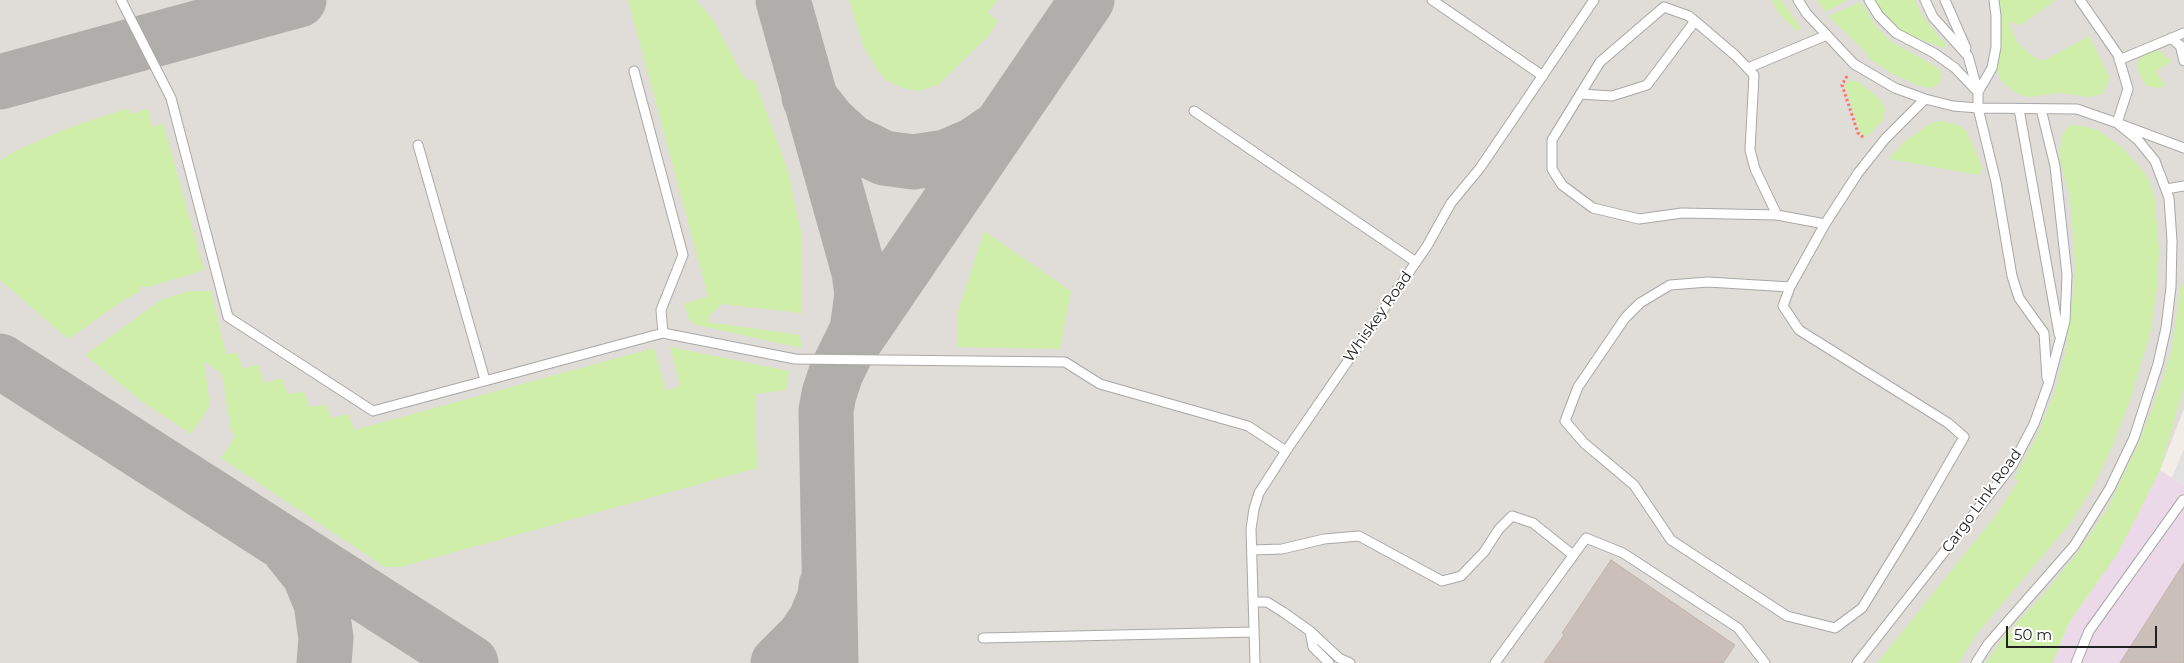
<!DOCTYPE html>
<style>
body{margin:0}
#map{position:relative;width:2184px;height:663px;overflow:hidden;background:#f2ede7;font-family:Montserrat,sans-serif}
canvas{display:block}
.scale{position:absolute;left:2006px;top:626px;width:151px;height:22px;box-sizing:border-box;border:2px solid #212121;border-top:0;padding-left:6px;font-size:15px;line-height:18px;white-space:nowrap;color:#212121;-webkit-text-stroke:4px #fff;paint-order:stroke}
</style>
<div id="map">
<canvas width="2184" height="663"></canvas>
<div class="scale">50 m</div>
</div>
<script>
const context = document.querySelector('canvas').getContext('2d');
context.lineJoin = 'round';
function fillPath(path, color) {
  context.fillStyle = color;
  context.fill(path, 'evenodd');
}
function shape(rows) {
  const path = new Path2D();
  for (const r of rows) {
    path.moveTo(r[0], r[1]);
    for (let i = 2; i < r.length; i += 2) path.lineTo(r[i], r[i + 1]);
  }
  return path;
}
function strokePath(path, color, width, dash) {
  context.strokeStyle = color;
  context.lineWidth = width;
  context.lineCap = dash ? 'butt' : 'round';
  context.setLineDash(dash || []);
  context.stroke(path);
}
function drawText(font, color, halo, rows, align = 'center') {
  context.font = font + ' Montserrat,sans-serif';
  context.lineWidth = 4;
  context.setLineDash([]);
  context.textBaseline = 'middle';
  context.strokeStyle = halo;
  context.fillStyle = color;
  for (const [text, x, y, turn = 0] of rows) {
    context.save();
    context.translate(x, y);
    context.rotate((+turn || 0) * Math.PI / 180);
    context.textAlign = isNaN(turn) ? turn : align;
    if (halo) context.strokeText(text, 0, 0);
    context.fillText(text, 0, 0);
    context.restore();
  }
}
fillPath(shape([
 [2160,470,2184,486,2184,663,2053,663,2069,623,2119,551]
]), '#ebd8e8');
fillPath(shape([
 [0,0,2184,0,2184,409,2160,470,2119,551,2069,623,2053,663,0,663]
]), '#e0ddd8');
fillPath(shape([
 [628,0,696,0,713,20,745,79,755,81,788,171,802,237,801,313,722,304,709,316,708,322,800,335,801,348,697,325,689,320,684,304,708,296],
 [849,0,997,0,988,13,998,21,989,35,939,84,920,91,903,88,887,81,877,70,863,45],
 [1772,0,1781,0,1800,27,1797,31,1778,13],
 [1817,0,1848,0,1825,12],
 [1878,0,1915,0,1922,16,1947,46,1943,48,1904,33,1890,23,1873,2],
 [2000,0,2056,0,2021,25,2009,22,2016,41,2031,55,2043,61,2089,36,2109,76,2108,84,2102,94,2090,97,2059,93,2029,97,2016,93,2001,81,1995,64],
 [1861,2,1875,25,1890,41,1937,67,1941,74,1940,83,1931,88,1919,86,1891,73,1868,58,1866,52,1828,16],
 [2154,50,2161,52,2172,61,2156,71,2165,86,2158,88,2145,85,2137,68,2138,62,2143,55],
 [1851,80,1859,82,1880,99,1885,109,1883,120,1867,137,1860,133,1845,85],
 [128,108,131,114,148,109,152,127,163,123,204,270,149,287,140,287,139,292,124,300,68,339,0,280,0,161,13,152,68,128],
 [1940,121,1959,125,1967,132,1983,169,1978,175,1889,159,1904,142,1931,123],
 [2072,125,2083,126,2098,130,2120,146,2141,168,2149,180,2155,200,2159,251,2157,286,2151,330,2131,397,2114,442,2094,485,2071,522,1976,635,1959,663,1877,663,1996,515,2018,481,2014,478,2036,438,2054,394,2066,349,2074,287,2075,264,2070,198,2059,156,2062,136,2066,128],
 [984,231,1071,291,1060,349,957,347,958,312],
 [2181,284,2184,284,2184,386,2160,470,2119,551,2069,623,2052,663,1986,663,2005,635,2043,595,2078,552,2107,509,2140,440,2162,381,2172,347],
 [189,291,211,291,226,354,237,353,243,369,258,364,264,383,282,378,287,394,304,392,309,407,326,404,331,418,348,414,354,430,654,348,666,391,680,386,670,347,789,371,786,390,755,394,757,468,401,567,385,567,221,458,235,436,231,431,222,374,204,361,210,406,191,434,140,400,85,355,161,300]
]), '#cfeeaa');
fillPath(shape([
 [2184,449,2184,486,2172,478]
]), '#e1e1e1');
strokePath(shape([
 [783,0,859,272,862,294,857,330,836,373,829,394,826,411,831,663],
 [0,82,299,0],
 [809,97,829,122,851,142,884,158,913,162,946,157,974,145,999,128],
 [856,339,1087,0],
 [0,361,471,663],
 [289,549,309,574,321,603,326,638,324,663],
 [778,663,803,638,815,621,825,597,826,586]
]), '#b0aeab', 55);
const building = shape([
 [1611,560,1735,645,1723,663,1544,663,1564,635,1562,633,1611,560],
 [2184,563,2184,663,2120,663,2184,563]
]);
fillPath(building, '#cabfb9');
strokePath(building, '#c4b3a8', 1);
const lane = shape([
 [121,0,171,98,228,317,373,411,663,333,795,359,1065,362,1100,384,1248,426,1286,451],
 [1432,0,1543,76],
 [1798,0,1807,14,1854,64,1895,88,1925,99,1953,106,1978,108,2077,109,2117,123,2138,140,2155,161,2169,198,2172,241,2171,287,2166,328,2158,364,2134,438,2110,488,2074,546,1988,644,1976,663],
 [1869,0,1879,16,1896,33,1934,53,1955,68,1976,90],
 [1925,0,1933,17,1968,56,1978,92,1978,108,1996,182,2012,276,2019,298,2044,333,2047,378],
 [1945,0,1966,48],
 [2080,0,2118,55,2128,89,2117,123,2184,148],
 [2171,38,2184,49],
 [2180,45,2184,61],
 [2119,60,2184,33],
 [1748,68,1827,35],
 [634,71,683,255,661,310,663,333],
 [1978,92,1992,68,1996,47,1996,16,1994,0],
 [1580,94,1612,96,1647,85,1695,21],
 [2019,109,2059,334],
 [1194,111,1416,262],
 [418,145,485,380],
 [2166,189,2184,186],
 [1777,215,1755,169,1750,150,1754,75,1736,56,1689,16,1664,7,1600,62,1552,140,1552,169,1562,185,1593,208,1639,219,1682,213,1777,215,1825,224],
 [1790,287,1708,282,1670,285,1640,303,1625,318,1578,387,1565,421,1584,443,1634,485,1671,540,1787,616,1835,628,1862,608,1915,522,1964,437,1948,423,1799,330,1783,306,1790,287,1825,224,1858,173,1885,139,1925,99],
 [1252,550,1282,549,1324,539,1359,536,1442,581,1461,576,1484,552,1499,529,1512,516,1533,523,1573,555],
 [1254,602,1267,602,1283,612,1310,631,1339,658,1350,663],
 [1310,631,1313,647,1329,663],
 [983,638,1254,632],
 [1255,663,1251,529,1254,509,1259,493,1286,451,1427,246,1451,203,1480,168,1594,0],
 [1495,663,1586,538,1623,553,1738,628,1765,663],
 [1857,663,2013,464,2034,424,2048,385,2065,321,2067,275,2055,166,2041,109],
 [2076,663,2089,631,2183,500,2184,501]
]);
strokePath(lane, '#a8a8a8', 11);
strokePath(shape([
 [1847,76,1842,85,1858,133,1864,138]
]), '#ff726a', 3, [2.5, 2.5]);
strokePath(lane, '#fff', 9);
drawText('15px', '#212121', '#fff', [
 ["Whiskey Road",1378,317,-55],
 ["Cargo Link Road",1982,501,-54]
]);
</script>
